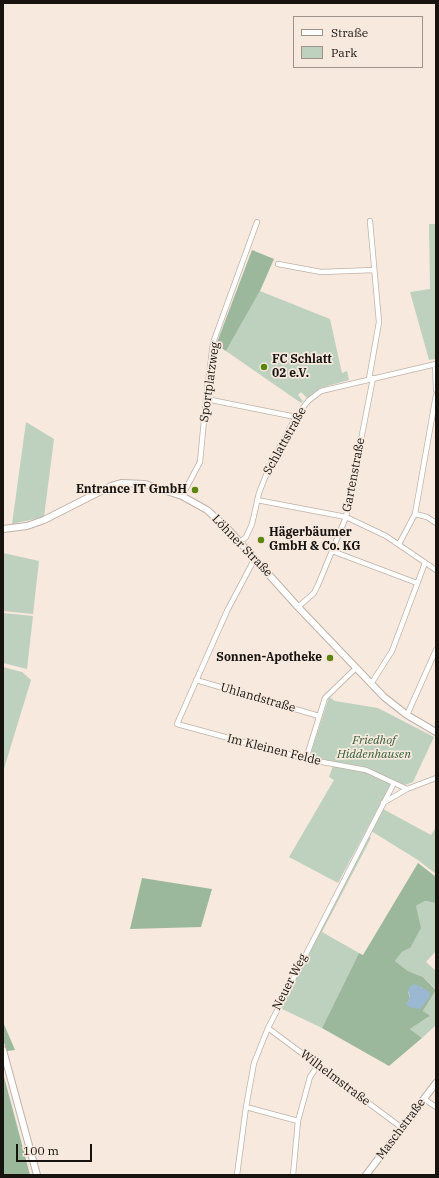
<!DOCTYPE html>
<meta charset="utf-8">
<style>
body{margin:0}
#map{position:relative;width:439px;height:1178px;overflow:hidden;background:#f7e9de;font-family:"IBM Plex Serif",serif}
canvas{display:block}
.frame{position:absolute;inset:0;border:4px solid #17130f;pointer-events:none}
.legend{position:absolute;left:293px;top:16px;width:130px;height:52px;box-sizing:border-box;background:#f7e9de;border:1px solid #9d938b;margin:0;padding:5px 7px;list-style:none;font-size:12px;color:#17130f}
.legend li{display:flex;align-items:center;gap:8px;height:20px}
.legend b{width:20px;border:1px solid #9d938b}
.scale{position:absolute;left:16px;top:1144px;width:76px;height:18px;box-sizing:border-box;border:2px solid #17130f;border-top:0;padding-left:5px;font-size:12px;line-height:14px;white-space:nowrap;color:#17130f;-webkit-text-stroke:3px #f7e9de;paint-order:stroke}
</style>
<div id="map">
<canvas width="439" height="1178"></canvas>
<div class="frame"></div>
<ul class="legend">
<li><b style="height:5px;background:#fff"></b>Straße</li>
<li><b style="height:11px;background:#bed1bf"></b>Park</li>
</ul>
<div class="scale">100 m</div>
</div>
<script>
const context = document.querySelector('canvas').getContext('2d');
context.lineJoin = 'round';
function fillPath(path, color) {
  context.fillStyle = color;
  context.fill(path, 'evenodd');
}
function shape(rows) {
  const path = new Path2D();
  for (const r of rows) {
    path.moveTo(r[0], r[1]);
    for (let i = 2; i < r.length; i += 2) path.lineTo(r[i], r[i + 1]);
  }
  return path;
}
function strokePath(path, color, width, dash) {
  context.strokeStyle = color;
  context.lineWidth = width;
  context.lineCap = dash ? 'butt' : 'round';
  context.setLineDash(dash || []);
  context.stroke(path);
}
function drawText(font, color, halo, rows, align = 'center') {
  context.font = font + ' "IBM Plex Serif",serif';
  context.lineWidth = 3.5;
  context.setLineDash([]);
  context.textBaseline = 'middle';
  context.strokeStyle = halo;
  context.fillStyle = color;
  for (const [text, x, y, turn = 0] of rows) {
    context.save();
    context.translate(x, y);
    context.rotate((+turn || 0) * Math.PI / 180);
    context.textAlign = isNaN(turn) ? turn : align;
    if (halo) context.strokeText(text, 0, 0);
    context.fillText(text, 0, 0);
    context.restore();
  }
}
fillPath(shape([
 [429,224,436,224,436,359,429,360,410,292,430,289],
 [260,291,330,319,342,373,347,371,349,380,320,388,307,398,301,392,298,395,303,401,301,403,226,351],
 [26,422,54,439,44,517,12,524],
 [3,553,39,561,33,614,3,611],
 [3,613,33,616,27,669,3,663],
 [3,667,22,672,31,680,3,772],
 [329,697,335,701,378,708,434,737,413,782,405,785,393,780,338,883,289,857,334,780,329,777,333,766,329,766,331,761,317,759,311,753],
 [383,809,431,835,436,827,436,874,418,860,371,831],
 [368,836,371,838,322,932,359,953,322,1028,280,1008],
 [425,901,436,903,436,951,426,962,436,971,436,989,423,977,408,971,395,961,402,952,410,948,416,906],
 [436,990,436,1025,422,1038,410,1029,429,1017,423,1011]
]), '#bed1bf');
fillPath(shape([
 [252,250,274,259,260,291,226,351,216,345],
 [418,863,436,877,436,903,425,901,416,906,421,928,410,948,402,952,395,961,408,971,423,977,436,990,423,1011,430,1016,410,1029,422,1038,389,1066,322,1028,359,953,363,955],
 [413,985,423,988,407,1004,410,998,408,992],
 [142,878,212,889,201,927,130,929],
 [3,1022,15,1050,7,1051,3,1040],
 [3,1073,24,1152,30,1175,3,1175]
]), '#9bb89c');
fillPath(shape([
 [415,984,430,992,429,998,420,1009,409,1007,407,1004,410,997,408,991,410,987]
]), '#9ab8d2');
const street = shape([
 [278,264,321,272,374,270],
 [435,364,436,390],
 [369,379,379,322,370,221],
 [206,399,296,417],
 [182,496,200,462,206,399,213,343,257,222],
 [257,500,346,517,386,536,436,570],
 [415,514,427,517,436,523],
 [240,542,246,537,252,524,259,493,270,465,296,417,308,401,321,391,436,364],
 [399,544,415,514,436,395],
 [332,551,417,583],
 [255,558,227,611,177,724,306,759,366,770,407,789],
 [298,607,314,593,318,585,346,517,373,378],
 [196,680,319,716],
 [371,684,392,651,425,563],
 [407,715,436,650],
 [306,759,325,698,356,668],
 [383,803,407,789,436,778],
 [268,1028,402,1128],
 [424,1099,436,1107],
 [246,1107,298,1121],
 [237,1175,246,1107,254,1063,268,1028,394,783],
 [293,1175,298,1121,310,1077,318,1065]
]);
const secondary = shape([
 [3,529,27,526,44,520,111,486,121,483,145,484,182,496,207,510,227,528,298,607,384,697,407,715,436,732],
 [3,1050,37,1175],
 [366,1175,436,1083]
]);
strokePath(street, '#bfb2a8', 6);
strokePath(secondary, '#bfb2a8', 8);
strokePath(street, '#fff', 4.5);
strokePath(secondary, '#fff', 6);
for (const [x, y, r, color] of [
 [264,367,4,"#5c850d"],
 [195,490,4,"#5c850d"],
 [261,540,4,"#5c850d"],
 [330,658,4,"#5c850d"]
]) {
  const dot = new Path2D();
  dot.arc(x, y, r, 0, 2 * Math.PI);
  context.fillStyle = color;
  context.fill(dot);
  strokePath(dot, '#f7e9de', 1.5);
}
drawText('bold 12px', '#17130f', '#f7e9de', [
 ["FC Schlatt",272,360],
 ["02 e.V.",272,374],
 ["Entrance IT GmbH",187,490,"right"],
 ["Hägerbäumer",269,533],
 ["GmbH & Co. KG",269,547],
 ["Sonnen-Apotheke",322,658,"right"]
], 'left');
drawText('12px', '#17130f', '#f7e9de', [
 ["Sportplatzweg",210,382,-82],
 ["Schlattstraße",285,441,-61],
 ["Gartenstraße",354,475,-79],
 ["Löhner Straße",242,546,46],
 ["Uhlandstraße",258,698,16],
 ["Im Kleinen Felde",274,750,14],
 ["Neuer Weg",290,982,-63],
 ["Wilhelmstraße",335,1078,37],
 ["Maschstraße",401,1129,-53]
]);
drawText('italic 12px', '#335e37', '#f7e9de', [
 ["Friedhof",374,741],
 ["Hiddenhausen",374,755]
]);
</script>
